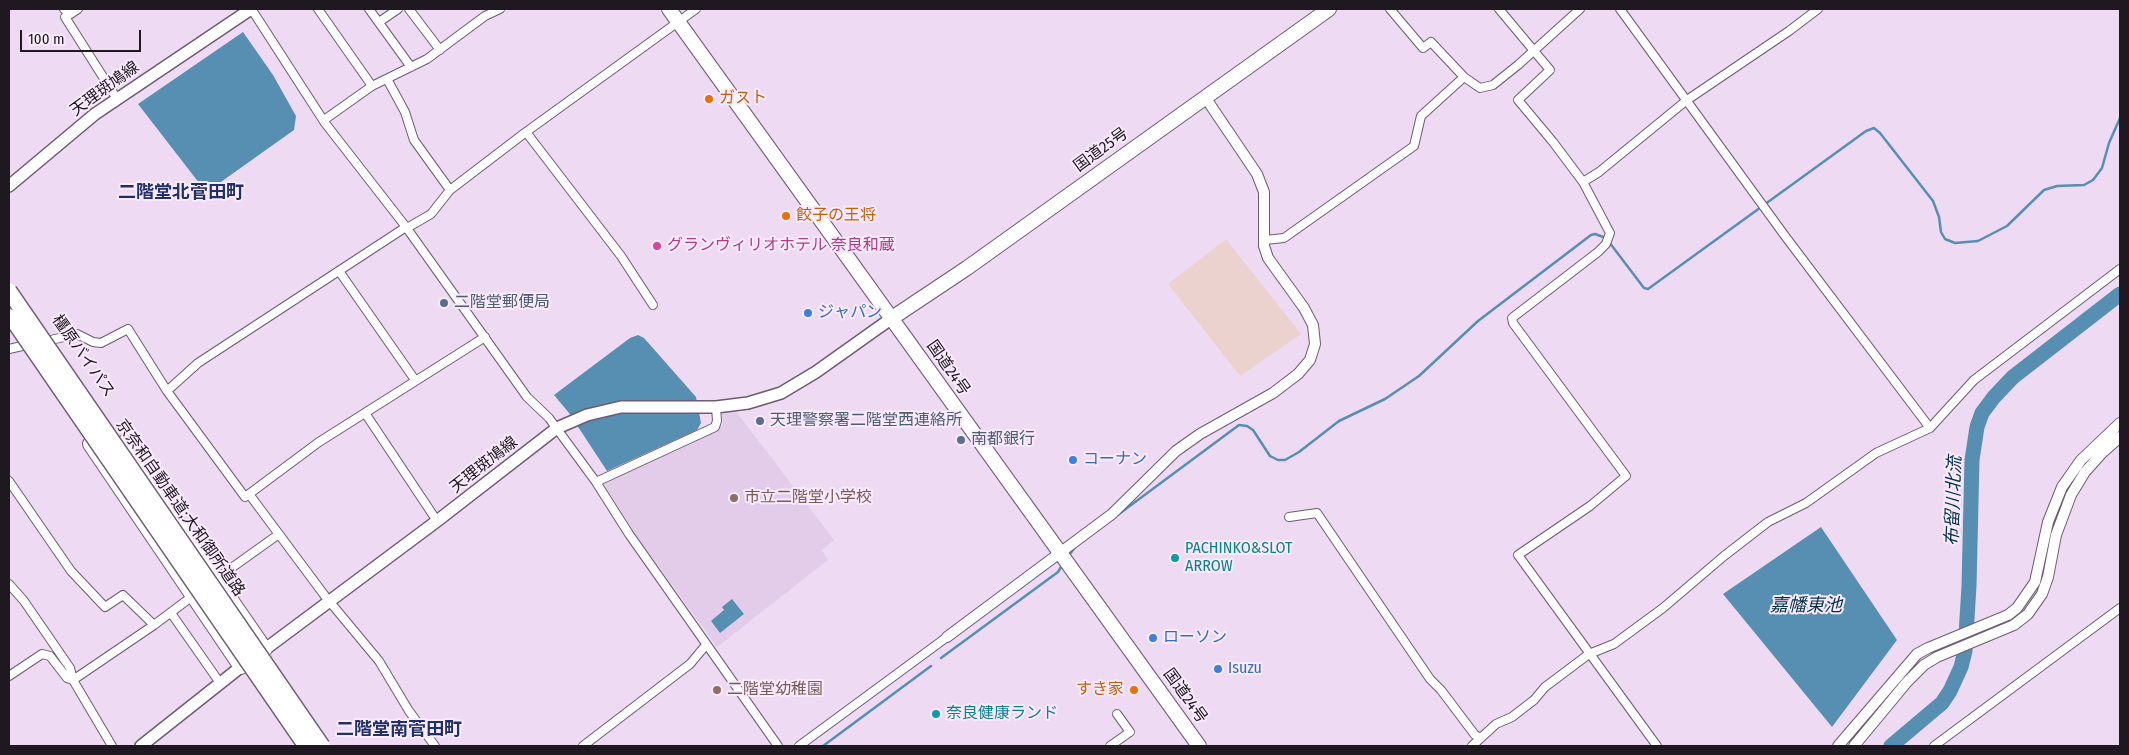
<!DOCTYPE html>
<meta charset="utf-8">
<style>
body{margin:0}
#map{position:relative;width:2129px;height:755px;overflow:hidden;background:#eedbf3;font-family:"Fira Sans Condensed",sans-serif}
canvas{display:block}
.frame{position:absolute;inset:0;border:10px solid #1f1820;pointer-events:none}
.scale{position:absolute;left:20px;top:30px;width:121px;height:22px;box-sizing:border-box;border:2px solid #1f1820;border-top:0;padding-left:6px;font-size:15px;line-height:18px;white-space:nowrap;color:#1f1820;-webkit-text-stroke:4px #f9eafd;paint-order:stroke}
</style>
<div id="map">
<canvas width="2129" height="755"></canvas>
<div class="frame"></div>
<div class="scale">100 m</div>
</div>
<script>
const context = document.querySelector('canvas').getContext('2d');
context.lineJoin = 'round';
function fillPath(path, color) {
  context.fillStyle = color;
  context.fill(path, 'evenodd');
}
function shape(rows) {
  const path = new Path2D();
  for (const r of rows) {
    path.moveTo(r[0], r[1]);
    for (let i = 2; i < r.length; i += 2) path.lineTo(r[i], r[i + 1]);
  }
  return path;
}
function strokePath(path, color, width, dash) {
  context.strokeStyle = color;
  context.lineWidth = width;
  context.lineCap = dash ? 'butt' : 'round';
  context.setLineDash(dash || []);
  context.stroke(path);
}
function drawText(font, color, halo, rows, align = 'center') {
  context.font = font + ' "Fira Sans Condensed","Noto Sans JP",sans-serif';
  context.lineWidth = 4;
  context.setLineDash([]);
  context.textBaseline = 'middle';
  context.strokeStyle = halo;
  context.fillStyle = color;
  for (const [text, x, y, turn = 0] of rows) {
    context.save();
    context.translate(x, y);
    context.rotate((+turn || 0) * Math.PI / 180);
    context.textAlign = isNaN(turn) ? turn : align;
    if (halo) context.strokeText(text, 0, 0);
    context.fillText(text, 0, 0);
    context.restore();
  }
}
fillPath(shape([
 [1226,239,1301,334,1240,376,1168,284]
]), '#ecd2cf');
fillPath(shape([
 [735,410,834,540,822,550,828,560,717,647,636,535,604,484,723,426,722,412]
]), '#e3ccea');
fillPath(shape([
 [243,32,273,75,296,116,294,130,211,189,203,188,138,104],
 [638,335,644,338,696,397,701,423,697,430,607,471,569,413,554,395,630,338],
 [1821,527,1897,640,1832,727,1723,594],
 [732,599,744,614,720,633,711,621,724,610,722,607]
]), '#578fb2');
strokePath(shape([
 [1119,514,1239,425,1247,426,1253,430,1270,456,1278,460,1285,460,1299,452,1339,421,1385,399,1419,376,1478,321,1591,235,1595,234,1606,238,1644,288,1648,289,1866,131,1874,128,1880,133,1933,201,1939,217,1941,232,1945,239,1955,243,1978,241,2007,226,2044,190,2057,186,2084,185,2093,180,2102,168,2109,143,2120,118],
 [1070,554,1075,547],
 [941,658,1058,572,1061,567],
 [823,746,931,666]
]), '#578fb2', 2.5);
strokePath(shape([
 [1891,746,1942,703,1950,691,1961,667,1965,651,1969,586,1972,460,1977,427,1982,413,1994,397,2013,377,2120,294]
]), '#578fb2', 15);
const minor = shape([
 [64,9,69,15,65,17,117,99],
 [318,9,372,86],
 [369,9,411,67],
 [409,9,440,50],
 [1390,9,1423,48,1431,42,1464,77,1480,88,1493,85,1518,65,1580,9],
 [1499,9,1550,70,1518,100,1553,142,1583,182,1610,233,1606,244,1598,252,1512,318,1513,323,1626,476,1590,506,1518,555,1657,746],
 [1620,9,1785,236,1930,428],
 [248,11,254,13,325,123,406,227,527,397,549,418,596,482,629,534,778,746],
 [69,15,78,9],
 [379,22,398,9],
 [387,79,405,112,414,140,450,190],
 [324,120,372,86,427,59,485,16,500,9],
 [526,132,621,256,653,305],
 [1583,182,1599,172,1687,100,1789,31,1818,9],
 [407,228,431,214,450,190,526,132,696,9],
 [1265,240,1284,238,1414,146,1421,116,1464,77],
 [339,271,415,380],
 [42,342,77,334,93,342,101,343,128,329,167,391,245,497,319,442,485,337],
 [9,349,31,344],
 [167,391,198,363,406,227],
 [365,413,437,521],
 [9,481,71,571,105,607,123,595,154,625],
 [596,482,715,427,717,421,716,407],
 [249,494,325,596,379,661,409,711,435,746],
 [1289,517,1317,513,1430,679,1441,690,1475,735,1481,738],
 [216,579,279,534],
 [9,584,24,601,70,668,73,680,112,746],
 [171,613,220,683],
 [9,676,42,654,50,656,67,678,73,680],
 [73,680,154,625,194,595],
 [583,746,690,664,706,645],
 [799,746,947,637],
 [1110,746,1130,732,1117,714],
 [1472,746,1496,724,1512,717,1534,700,1545,687,1589,654,1614,644,1663,608,1724,556,1768,522,1806,503,1876,453,1930,428,1974,380,2120,269],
 [1934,746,2120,608]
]);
const tertiary = shape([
 [947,637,1112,514,1176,451,1200,434,1273,393,1298,374,1310,360,1315,344,1313,325,1304,308,1268,258,1264,246,1264,192,1257,174,1205,97],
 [1838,746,1917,654,1928,648,2008,615,2017,608,2035,582,2048,522,2062,487,2081,460,2120,423],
 [1854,746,1907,682,1924,665,1937,657,2014,625,2028,614,2042,594,2048,577,2056,535,2071,495,2085,472,2102,453,2120,437]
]);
const secondary = shape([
 [9,186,95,114,251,9],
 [260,653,437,521,557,428,587,415,621,407,716,407,748,403,781,393,816,372,892,318],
 [141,746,247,662]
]);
const trunk = shape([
 [669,9,1199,746],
 [892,318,967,268,1329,9],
 [123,443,265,649],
 [90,444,241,667]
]);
strokePath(minor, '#6c5c70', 10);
strokePath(tertiary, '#6c5c70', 12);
strokePath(secondary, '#6c5c70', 14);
strokePath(trunk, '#6c5c70', 16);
strokePath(minor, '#fff', 8);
strokePath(tertiary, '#fff', 10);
strokePath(secondary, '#fff', 11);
strokePath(trunk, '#fff', 14);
const motorwayBridge = shape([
 [9,291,322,746],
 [11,317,306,746]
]);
strokePath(motorwayBridge, '#6c5c70', 18, []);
strokePath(motorwayBridge, '#fff', 15);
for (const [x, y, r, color] of [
 [709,99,5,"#e8710a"],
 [786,216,5,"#e8710a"],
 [657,246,5,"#d1479c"],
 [444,303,5,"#5c6f8a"],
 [808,313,5,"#3f7fe0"],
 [760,421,5,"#5c6f8a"],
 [961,440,5,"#5c6f8a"],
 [1073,460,5,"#3f7fe0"],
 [734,498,5,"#8d6e63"],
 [1175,558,5,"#0f9aa8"],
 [1153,638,5,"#3f7fe0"],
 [1218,669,5,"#3f7fe0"],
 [717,690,5,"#8d6e63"],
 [1134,690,5,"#e8710a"],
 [936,714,5,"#0f9aa8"]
]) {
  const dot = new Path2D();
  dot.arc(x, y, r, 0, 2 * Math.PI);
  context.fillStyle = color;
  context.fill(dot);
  strokePath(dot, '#f9eafd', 2);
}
drawText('16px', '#1f1820', '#f9eafd', [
 ["天理斑鳩線",105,89,-36],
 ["国道25号",1101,150,-36],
 ["橿原バイパス",83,356,55],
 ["国道24号",948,368,55],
 ["天理斑鳩線",484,465,-38],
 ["京奈和自動車道;大和御所道路",180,508,55],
 ["国道24号",1185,696,54]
]);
drawText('16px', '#c56008', '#f9eafd', [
 ["ガスト",719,99],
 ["餃子の王将",796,216],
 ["すき家",1124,690,"right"]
], 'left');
drawText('16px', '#b23c85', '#f9eafd', [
 ["グランヴィリオホテル 奈良和蔵",667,246]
], 'left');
drawText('16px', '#4e5e75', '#f9eafd', [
 ["二階堂郵便局",454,303],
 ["天理警察署二階堂西連絡所",770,421],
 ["南都銀行",971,440]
], 'left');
drawText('16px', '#366cbe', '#f9eafd', [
 ["ジャパン",818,313],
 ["コーナン",1083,460],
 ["ローソン",1163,638],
 ["Isuzu",1228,669]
], 'left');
drawText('16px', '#785e54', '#f9eafd', [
 ["市立二階堂小学校",744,498],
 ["二階堂幼稚園",727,690]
], 'left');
drawText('16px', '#0d838f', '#f9eafd', [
 ["PACHINKO&SLOT",1185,549],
 ["ARROW",1185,567],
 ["奈良健康ランド",946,714]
], 'left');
drawText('bold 18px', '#203068', '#f9eafd', [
 ["二階堂北菅田町",181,193],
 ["二階堂南菅田町",399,730]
]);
drawText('italic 18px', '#003149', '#f9eafd', [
 ["布留川北流",1954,501,-88],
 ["嘉幡東池",1806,606]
]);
</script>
